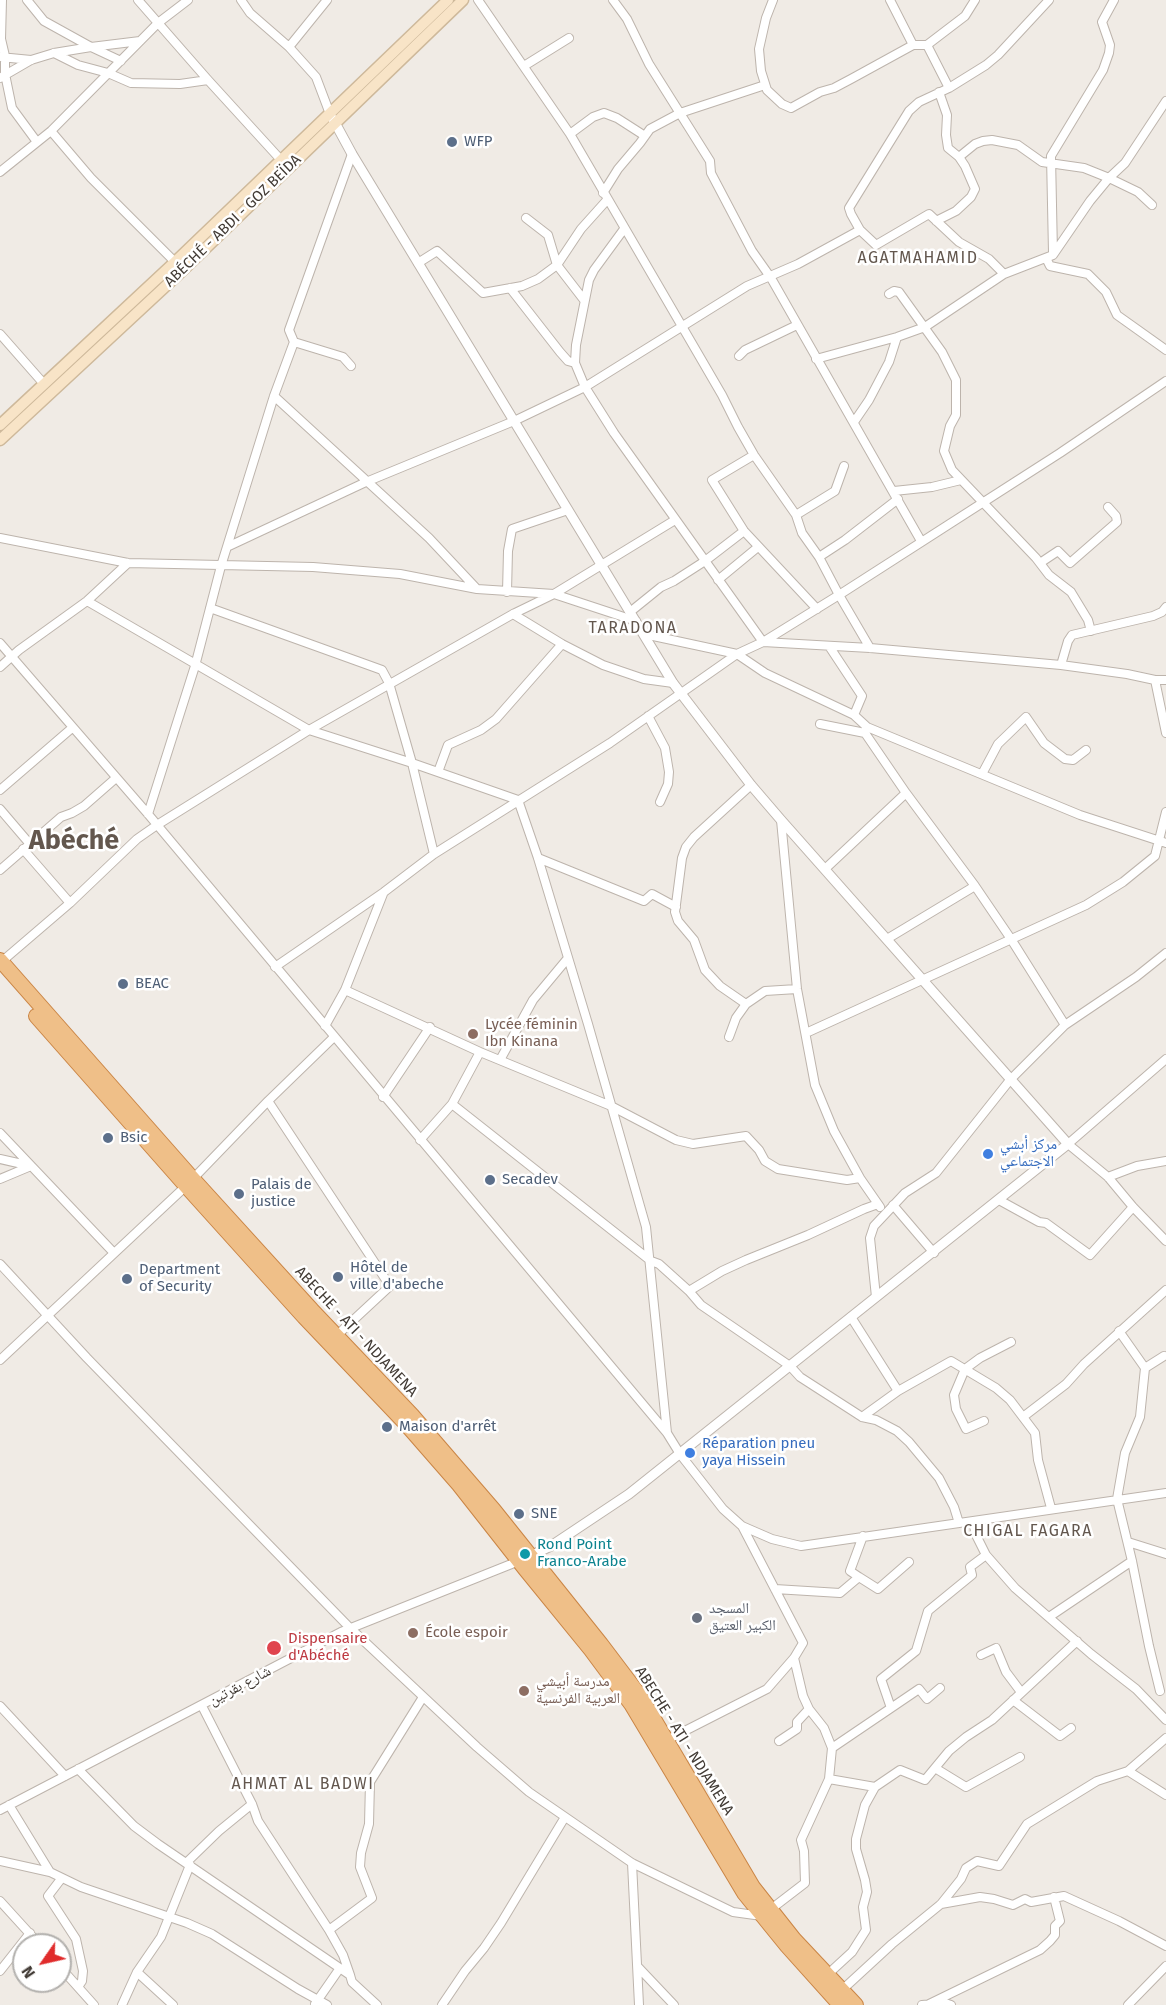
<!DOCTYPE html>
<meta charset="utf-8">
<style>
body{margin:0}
#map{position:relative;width:1166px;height:2005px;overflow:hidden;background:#f0ebe5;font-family:"Fira Sans",sans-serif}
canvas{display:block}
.north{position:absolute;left:12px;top:1933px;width:60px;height:60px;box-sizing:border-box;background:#fff;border:2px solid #b3b1ae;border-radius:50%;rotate:236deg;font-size:16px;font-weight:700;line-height:24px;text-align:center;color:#423b35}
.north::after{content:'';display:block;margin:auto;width:21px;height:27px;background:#e02c2c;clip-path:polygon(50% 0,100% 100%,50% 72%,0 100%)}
</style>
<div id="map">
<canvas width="1166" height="2005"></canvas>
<div class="north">N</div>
</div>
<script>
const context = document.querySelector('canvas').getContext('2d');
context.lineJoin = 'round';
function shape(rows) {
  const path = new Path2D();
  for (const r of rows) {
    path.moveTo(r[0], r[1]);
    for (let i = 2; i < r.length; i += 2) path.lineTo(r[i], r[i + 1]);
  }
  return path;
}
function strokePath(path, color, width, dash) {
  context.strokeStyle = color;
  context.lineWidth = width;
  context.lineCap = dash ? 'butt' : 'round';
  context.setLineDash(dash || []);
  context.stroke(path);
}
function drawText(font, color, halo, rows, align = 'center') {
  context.font = font + ' "Fira Sans","Noto Naskh Arabic",sans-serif';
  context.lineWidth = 5;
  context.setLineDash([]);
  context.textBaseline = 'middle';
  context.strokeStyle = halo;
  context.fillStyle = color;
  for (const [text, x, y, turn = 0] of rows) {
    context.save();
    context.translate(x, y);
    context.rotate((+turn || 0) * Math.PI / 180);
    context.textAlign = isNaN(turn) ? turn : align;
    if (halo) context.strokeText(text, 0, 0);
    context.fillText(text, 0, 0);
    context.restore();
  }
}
const minor = shape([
 [2,0,1,39,5,56,5,74,12,108,37,142],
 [27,0,44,21,91,47,140,41],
 [138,0,208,80,281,160],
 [241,0,250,13,289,47],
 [327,0,289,47,316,77,330,114],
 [478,0,570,134,722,395,738,427,754,455,796,515,802,533,819,557,839,595,870,648],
 [613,0,627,19,649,64,710,161,711,173,752,251,771,278,921,541],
 [773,0,766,18,759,49,761,71,767,90,782,104,791,108,820,92,834,88,851,79,913,45,927,45,965,16,975,0],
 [890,0,913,45],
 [927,45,949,88],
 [54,53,78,65,108,73,131,83,180,84,208,80],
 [0,57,31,60],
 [524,66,569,38],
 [0,78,31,60,54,53,91,47,121,61],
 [51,131,91,178,175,262],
 [570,134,593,117,604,113,617,118,645,136],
 [959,157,975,144,983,141,992,140,1018,145,1042,162,1084,168,1109,178,1138,192,1152,205],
 [0,172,51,131,158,23,188,0],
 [603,193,618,169,640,143,650,129,680,113,765,85],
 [526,218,548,235,557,265,584,300],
 [936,221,956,211,971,197,975,189,965,166,959,157,948,148,946,135,947,115,939,92],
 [624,229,594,270,589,280,576,345,575,363,585,387,614,433,763,642,870,648,1061,665,1127,674,1155,680,1166,680],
 [1053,253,1051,156,1103,70,1109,53,1110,45,1102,22,1114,0],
 [1046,258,1050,266,1088,274,1106,292,1117,315,1166,350],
 [418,263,437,251,483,293,522,286,538,279,557,265,581,229,607,200],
 [1004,274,989,259,959,242,929,214,876,245,860,230,851,214,849,208,909,111,919,102,949,88,986,65,998,55,1049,0],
 [510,288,560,352,568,361,575,363],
 [889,294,894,291,899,292,942,352,956,380,956,415,950,426,944,451,952,470,1036,558,1049,575,1071,592,1088,620,1091,631],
 [0,334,44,384],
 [294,342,343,357,351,366],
 [739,356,745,350,797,325],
 [816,359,897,337,925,327,1004,274,1053,255,1090,201,1109,178,1125,163,1166,101],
 [274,396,429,538,476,588],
 [854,422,869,400,889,362,897,337],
 [754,455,712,480,744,531,817,609],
 [894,491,932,487,961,480],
 [796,515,835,491,844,466],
 [0,538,128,563,313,567,400,574,477,589,554,594,636,621],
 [227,547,366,482,514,421,585,387,747,286,798,264,860,230],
 [819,557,845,540,898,499],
 [1040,563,1058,551,1070,563,1117,522,1116,516,1108,507],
 [718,580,758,547],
 [507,592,508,551,512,529,568,510],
 [87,601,309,730,412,763,518,800,538,858,588,1024,646,1227,667,1433,680,1454,723,1509,742,1526,772,1539,801,1546,1166,1493],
 [210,608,382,670,389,683,412,763,434,854],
 [630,612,661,587,674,581,705,561,744,531],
 [513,614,562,644,603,665,644,679,673,683],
 [644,634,737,654,765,673,854,715,867,727,1080,815,1166,843],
 [0,643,148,814,667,1433],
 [829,646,862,696,854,715],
 [1061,665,1068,641,1072,635,1153,616,1162,612,1166,607],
 [0,667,19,650,87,601,128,563],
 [1155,680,1166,733],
 [648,716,665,748,669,772,668,784,660,802],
 [820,724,865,733],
 [867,727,865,733,906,793,975,886,1011,939,1065,1025],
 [438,772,448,745,481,730,496,719,562,644],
 [982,774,998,744,1026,717,1044,743,1065,759,1073,760,1086,750],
 [0,790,72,728],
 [0,809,29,843],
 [148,814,195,666,221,566,274,396,294,342,289,330,352,154],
 [781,820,797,989,815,1085,834,1131,860,1178,878,1204],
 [23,849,70,903],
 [538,858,644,901,652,894,676,907],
 [825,869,906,793],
 [0,870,61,817,72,813,84,806,116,778],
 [887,939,975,886],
 [0,963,70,903,137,839,157,825,309,730,513,614,554,594,675,520],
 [275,967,384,892,434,854,610,743,737,654,763,642,839,595,1060,453,1166,381],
 [345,990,480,1052,611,1106,676,1140,693,1144,746,1136,759,1150,765,1161,778,1169,847,1180,860,1178],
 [746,1004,720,986,705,970,694,940,678,921,675,912,682,858,686,847,694,837,751,785],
 [325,1026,345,990,383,894],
 [806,1033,1086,905,1123,882,1155,856,1166,812],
 [729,1037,736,1018,746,1004,765,991,797,989],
 [1166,1059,1068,1144,1108,1177,1133,1207,1166,1241],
 [500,1060,533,1000,568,958],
 [383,1097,430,1027],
 [268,1101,390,1286,334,1338],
 [452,1104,480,1052],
 [0,1133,114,1253],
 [420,1140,452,1104,651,1261,659,1264,689,1291,701,1305,790,1366,800,1377,862,1417,876,1420,897,1431,909,1442,939,1478,954,1507,959,1523],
 [0,1159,31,1166],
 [1108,1177,1137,1166,1166,1161],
 [0,1179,31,1166],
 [999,1200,1039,1222,1046,1223,1090,1255,1133,1207],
 [893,1205,934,1253],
 [0,1264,87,1358,350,1628,477,1747,529,1792,632,1863,733,1912,762,1916,805,1883,804,1851,801,1840,829,1779,832,1748,891,1708,881,1679,916,1651,928,1611,972,1575,970,1567,986,1555],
 [689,1291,722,1271,746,1260,808,1235,864,1209,878,1204,880,1207],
 [876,1297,870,1238,874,1226,905,1193,936,1173,1010,1080,1065,1025,1136,977,1166,953],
 [851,1317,898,1391],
 [1119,1331,1145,1368,1140,1417,1125,1453,1117,1499,1132,1561,1149,1646,1160,1691],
 [0,1360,186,1186,268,1101,334,1037],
 [1145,1368,1164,1356],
 [862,1417,898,1391,951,1361,996,1388,1010,1400,1035,1433,1038,1460,1051,1508],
 [1023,1417,1066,1384,1084,1364,1166,1290],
 [984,1421,966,1429,956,1409,954,1395,965,1369,980,1358,1011,1342],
 [974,1521,975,1533,986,1555,1015,1588,1091,1654,1136,1689,1166,1720],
 [742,1526,803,1643,794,1658,803,1696,809,1709,824,1728,832,1748],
 [1128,1542,1166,1554],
 [859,1577,878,1589,909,1562],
 [775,1589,840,1593,859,1577,850,1571,863,1536],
 [1049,1617,1132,1561],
 [981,1655,996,1648,1006,1672,1021,1692],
 [1013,1700,1060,1736,1071,1728],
 [0,1706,65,1776],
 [202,1706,252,1804,258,1821,329,1930,343,1955,350,1975],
 [891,1708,919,1689,927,1699,940,1688],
 [667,1740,767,1689,794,1658],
 [779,1741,797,1729,797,1722,809,1709],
 [935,1768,966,1787,1020,1757],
 [78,1769,134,1826,158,1844,350,1975,352,1982,377,2005],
 [1128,1771,1166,1795],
 [829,1779,875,1787],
 [9,1805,50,1872],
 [0,1810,341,1632,519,1561],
 [0,1861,50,1872,81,1887,187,1923,212,1934,298,1989,327,2005],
 [186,1863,219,1831,252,1804],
 [632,1863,639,2005],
 [61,1879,48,1896,76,1939,83,1971,82,1981,78,1987],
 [0,1901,40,1945],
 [941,1904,980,1897,994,1899,1013,1905,1025,1899,1031,1902,1064,1896,1119,1921,1166,1946],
 [329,1930,372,1898,360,1867,361,1853,369,1824,370,1782,423,1697],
 [60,1967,94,2005],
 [638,1967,674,2005],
 [0,1971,30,1933],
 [137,1972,173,2005],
 [827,1975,852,1952,866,1930,863,1907,867,1892,865,1880,856,1849,856,1839,865,1805,875,1787,900,1770,925,1780,949,1751,966,1737,992,1720,1077,1641],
 [842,1990,892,1944,941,1904,961,1879,966,1868,977,1861,999,1866,1027,1824,1097,1781,1128,1771,1166,1738],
 [315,2004,340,1968],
 [929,2004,1040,1950,1050,1941,1055,1935,1055,1926,1060,1921,1054,1897],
 [122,2005,137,1972,161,1937,190,1865],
 [442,2005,465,1971,484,1948,501,1923,565,1817],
 [922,2005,945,2003,951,2005],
 [1128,2005,1166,1966]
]);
const tertiary = shape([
 [333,119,352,154,673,683,751,785,781,820,1068,1144,629,1494,551,1546,526,1558]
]);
const secondary = shape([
 [0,425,175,262,448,0],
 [0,440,182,271,463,0]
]);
const trunk = shape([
 [0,960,193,1179,312,1310,412,1415,494,1510,601,1644,641,1697,753,1887,794,1939,856,2005],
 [36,1016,186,1186,304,1317,404,1422,459,1485,525,1569,591,1650,631,1704,744,1893,787,1946,840,2005]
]);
strokePath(minor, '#bdb4ac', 10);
strokePath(tertiary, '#bdb4ac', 11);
strokePath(secondary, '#ceb99b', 13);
strokePath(trunk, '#ca8545', 16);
strokePath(minor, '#fff', 8);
strokePath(tertiary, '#fff', 9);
strokePath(secondary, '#f8e4c7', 10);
strokePath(trunk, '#efbf88', 14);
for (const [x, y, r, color] of [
 [452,142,6,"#5c6f8a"],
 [123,984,6,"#5c6f8a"],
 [473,1034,6,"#8d6e63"],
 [108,1138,6,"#5c6f8a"],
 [988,1154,6,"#3f7fe0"],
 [490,1180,6,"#5c6f8a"],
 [239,1194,6,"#5c6f8a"],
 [338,1277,6,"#5c6f8a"],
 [127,1279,6,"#5c6f8a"],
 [387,1427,6,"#5c6f8a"],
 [690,1453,6,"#3f7fe0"],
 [519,1514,6,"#5c6f8a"],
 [525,1554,6,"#0f9aa8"],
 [697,1618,6,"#6b7280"],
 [413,1633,6,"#8d6e63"],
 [274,1648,8,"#e0444e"],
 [524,1691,6,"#8d6e63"]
]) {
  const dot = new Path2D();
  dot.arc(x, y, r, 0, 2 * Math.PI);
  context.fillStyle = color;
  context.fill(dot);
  strokePath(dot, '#fff', 2);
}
drawText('15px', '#4e5e75', '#fff', [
 ["WFP",464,142],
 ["BEAC",135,984],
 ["Bsic",120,1138],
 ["Secadev",502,1180],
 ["Palais de",251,1185],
 ["justice",251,1202],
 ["Hôtel de",350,1268],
 ["ville d'abeche",350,1285],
 ["Department",139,1270],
 ["of Security",139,1287],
 ["Maison d'arrêt",399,1427],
 ["SNE",531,1514]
], 'left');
drawText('15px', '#423b35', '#fff', [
 ["ABÉCHÉ - ABDI - GOZ BEÏDA",233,221,-44],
 ["ABECHE - ATI - NDJAMENA",356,1332,47],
 ["شارع بقرتين",240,1686,-28],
 ["ABECHE - ATI - NDJAMENA",684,1741,58]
]);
drawText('15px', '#785e54', '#fff', [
 ["Lycée féminin",485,1025],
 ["Ibn Kinana",485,1042],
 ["École espoir",425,1633],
 ["مدرسة أبيشي",536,1682],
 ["العربية الفرنسية",536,1699]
], 'left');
drawText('15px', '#366cbe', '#fff', [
 ["مركز أبشي",1000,1145],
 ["الاجتماعي",1000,1162],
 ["Réparation pneu",702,1444],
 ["yaya Hissein",702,1461]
], 'left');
drawText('15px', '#0d838f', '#fff', [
 ["Rond Point",537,1545],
 ["Franco-Arabe",537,1562]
], 'left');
drawText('15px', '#5b616d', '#fff', [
 ["المسجد",709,1609],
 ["الكبير العتيق",709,1626]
], 'left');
drawText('15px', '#be3a42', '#fff', [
 ["Dispensaire",288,1639],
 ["d'Abéché",288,1656]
], 'left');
context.letterSpacing = '1.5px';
drawText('16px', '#63574e', '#fff', [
 ["AGATMAHAMID",918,259],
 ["TARADONA",633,629],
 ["CHIGAL FAGARA",1028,1532],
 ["AHMAT AL BADWI",303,1785]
]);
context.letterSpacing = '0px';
drawText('bold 27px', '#63574e', '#fff', [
 ["Abéché",74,841]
]);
</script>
